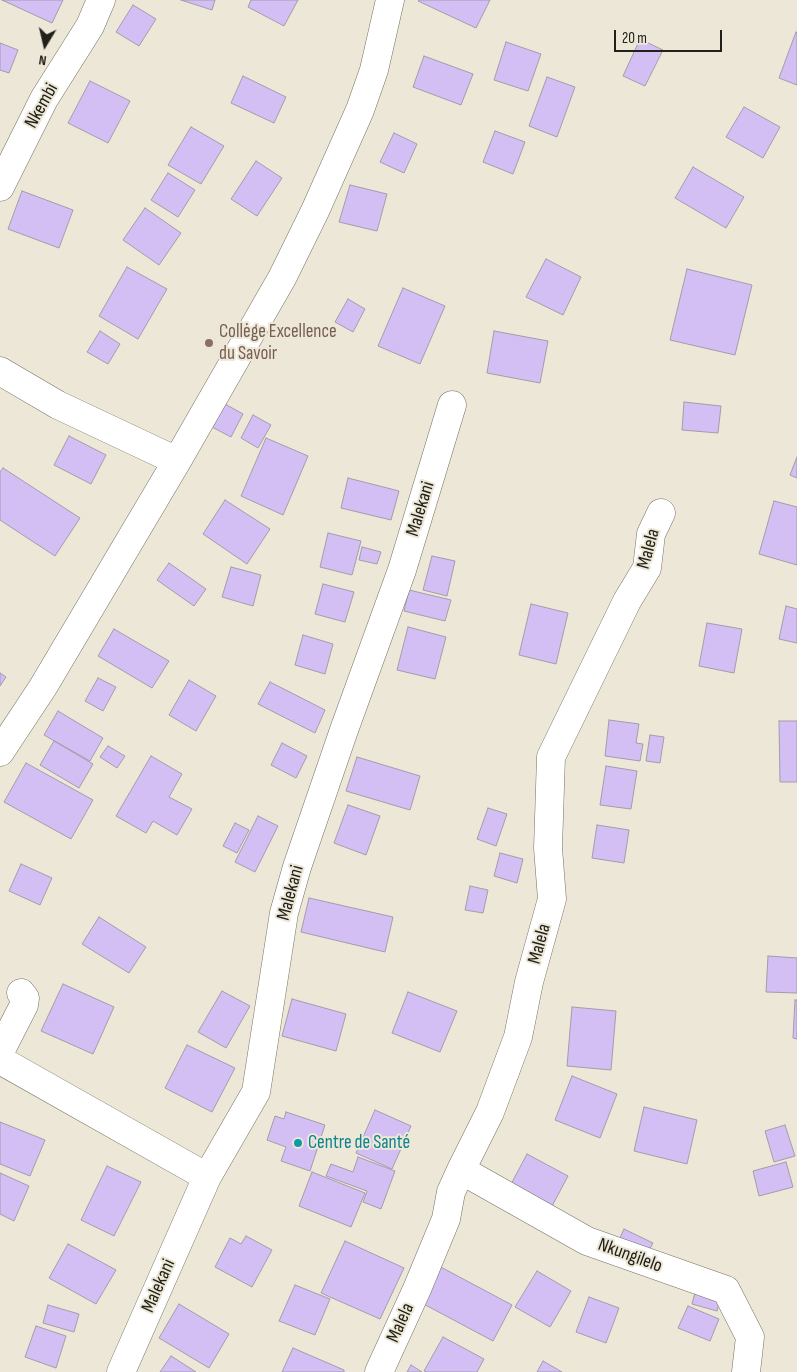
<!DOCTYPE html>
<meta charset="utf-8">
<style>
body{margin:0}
#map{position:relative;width:797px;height:1372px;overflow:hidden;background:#ece7d6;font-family:"Sofia Sans Condensed",sans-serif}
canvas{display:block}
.north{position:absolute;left:20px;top:20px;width:50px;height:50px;-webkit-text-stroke:4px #ece7d6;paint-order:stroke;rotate:189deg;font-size:14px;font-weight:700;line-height:20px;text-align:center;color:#212019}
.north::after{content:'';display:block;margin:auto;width:18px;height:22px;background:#212019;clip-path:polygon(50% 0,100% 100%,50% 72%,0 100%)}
.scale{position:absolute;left:614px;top:30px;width:108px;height:22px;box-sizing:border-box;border:2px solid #212019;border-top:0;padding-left:6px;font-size:15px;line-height:18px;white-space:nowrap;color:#212019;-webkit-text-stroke:4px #ece7d6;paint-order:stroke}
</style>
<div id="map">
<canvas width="797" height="1372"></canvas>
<div class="north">N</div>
<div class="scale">20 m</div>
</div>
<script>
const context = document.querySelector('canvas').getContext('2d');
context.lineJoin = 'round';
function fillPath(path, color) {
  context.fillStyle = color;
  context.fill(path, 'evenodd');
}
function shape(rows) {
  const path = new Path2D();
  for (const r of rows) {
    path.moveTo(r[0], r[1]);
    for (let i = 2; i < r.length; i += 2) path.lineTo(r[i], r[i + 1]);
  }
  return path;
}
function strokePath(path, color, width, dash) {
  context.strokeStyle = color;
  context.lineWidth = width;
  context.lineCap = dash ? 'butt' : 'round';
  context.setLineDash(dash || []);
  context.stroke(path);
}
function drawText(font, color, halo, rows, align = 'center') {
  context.font = font + ' "Sofia Sans Condensed",sans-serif';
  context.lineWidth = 4;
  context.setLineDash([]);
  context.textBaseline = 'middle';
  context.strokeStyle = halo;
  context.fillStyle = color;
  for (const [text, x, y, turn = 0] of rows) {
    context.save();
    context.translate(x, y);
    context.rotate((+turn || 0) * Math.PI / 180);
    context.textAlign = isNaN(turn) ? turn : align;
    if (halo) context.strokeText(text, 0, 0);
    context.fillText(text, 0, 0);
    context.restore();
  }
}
const building = shape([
 [2,0,63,0,52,23,2,0],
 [181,0,215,0,212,10,181,0],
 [251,0,298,0,284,26,248,7,251,0],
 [419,0,490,0,476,28,418,1,419,0],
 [133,5,156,19,139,46,116,32,133,5],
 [796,32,797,33,797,85,779,78,796,32],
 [640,39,663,50,645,86,623,76,640,39],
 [506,42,541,54,528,91,494,80,506,42],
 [0,43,18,50,9,73,0,70,0,43],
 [424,56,473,74,461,105,413,87,424,56],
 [243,76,286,97,274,123,231,103,243,76],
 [547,77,575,87,557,137,529,126,547,77],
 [90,81,130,101,108,143,68,123,90,81],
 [744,107,780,127,763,158,726,137,744,107],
 [191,127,224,146,201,184,168,165,191,127],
 [495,131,525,142,513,174,483,162,495,131],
 [394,133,417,144,404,173,380,162,394,133],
 [256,161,282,178,257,216,231,199,256,161],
 [693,167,744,197,726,228,675,198,693,167],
 [168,173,195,190,178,217,151,200,168,173],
 [350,185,387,194,377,231,339,222,350,185],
 [22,191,73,210,59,248,8,229,22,191],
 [145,208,181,233,159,265,123,240,145,208],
 [546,259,581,277,563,315,526,297,546,259],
 [127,267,167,289,138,339,99,316,127,267],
 [687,269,752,285,735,355,670,340,687,269],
 [403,288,445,306,420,364,378,346,403,288],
 [348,299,365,309,353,332,335,322,348,299],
 [100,331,120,344,108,364,87,352,100,331],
 [494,331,548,341,540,383,487,373,494,331],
 [684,402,721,406,718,433,682,430,684,402],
 [225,404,243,414,231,437,212,427,225,404],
 [253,415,271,425,258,448,241,438,253,415],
 [69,436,106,455,91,484,54,465,69,436],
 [266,438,308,456,283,515,241,496,266,438],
 [797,457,797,478,790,475,797,457],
 [3,468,80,518,55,556,0,520,0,472,3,468],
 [348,478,399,491,391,520,341,508,348,478],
 [225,500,270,529,247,564,203,534,225,500],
 [774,501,797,507,797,565,759,554,774,501],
 [328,533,361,541,352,575,320,567,328,533],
 [362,547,381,552,377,564,359,560,362,547],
 [432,556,455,561,447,596,423,590,432,556],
 [169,563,206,589,194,606,157,580,169,563],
 [231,567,261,575,253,606,222,597,231,567],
 [323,584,354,592,345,622,315,614,323,584],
 [409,590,451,600,445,621,404,611,409,590],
 [531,604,568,613,556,664,519,655,531,604],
 [786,606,797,609,797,643,779,639,786,606],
 [707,623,742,629,734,673,699,666,707,623],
 [408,627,446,637,435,679,397,670,408,627],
 [114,629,169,661,152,688,98,656,114,629],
 [303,635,333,644,325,674,295,665,303,635],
 [0,673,6,677,0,686,0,673],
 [98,678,116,687,103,711,85,701,98,678],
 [189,680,216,696,196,731,169,715,189,680],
 [270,682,325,710,315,733,258,704,270,682],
 [58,711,103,738,90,761,44,735,58,711],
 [609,720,639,724,636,743,643,744,640,761,605,756,609,720],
 [779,721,797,721,797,782,780,782,779,721],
 [650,735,664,737,660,763,646,761,650,735],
 [54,741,93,764,79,788,40,765,54,741],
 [282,743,307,756,296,778,271,765,282,743],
 [108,746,125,756,117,768,100,757,108,746],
 [151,756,182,774,169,797,192,809,177,835,153,821,146,833,116,816,151,756],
 [357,757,420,776,410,810,346,791,357,757],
 [26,763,93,800,71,839,4,802,26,763],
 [606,766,637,771,631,809,600,805,606,766],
 [348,805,380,816,366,855,334,843,348,805],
 [488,808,507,814,496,846,477,839,488,808],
 [258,816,278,826,255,872,235,862,258,816],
 [235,823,249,830,237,853,223,846,235,823],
 [597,825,629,830,624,863,592,858,597,825],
 [500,853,523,859,517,883,494,876,500,853],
 [21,864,52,878,40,905,9,891,21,864],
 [470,886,488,890,483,913,465,910,470,886],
 [309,898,393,917,385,952,301,932,309,898],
 [99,917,146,947,129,973,82,944,99,917],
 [768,956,797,958,797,993,766,992,768,956],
 [63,984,114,1007,93,1054,41,1031,63,984],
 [222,991,250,1006,226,1048,198,1032,222,991],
 [408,992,457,1011,440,1052,392,1033,408,992],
 [292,999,346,1014,336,1051,282,1036,292,999],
 [795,1000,797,1000,797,1039,793,1038,795,1000],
 [572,1007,616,1011,611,1070,567,1066,572,1007],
 [187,1045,235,1068,212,1112,165,1088,187,1045],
 [572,1076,617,1094,600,1138,555,1120,572,1076],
 [644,1107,697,1120,687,1164,634,1151,644,1107],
 [375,1110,411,1126,392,1169,356,1153,375,1110],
 [286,1112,325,1125,310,1171,281,1161,286,1147,267,1140,275,1116,284,1119,286,1112],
 [0,1122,45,1140,30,1176,0,1164,0,1122],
 [785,1125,795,1156,774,1162,765,1131,785,1125],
 [527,1154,568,1176,550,1210,509,1188,527,1154],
 [358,1157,395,1171,381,1209,363,1202,367,1191,326,1176,331,1164,353,1172,358,1157],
 [786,1162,793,1187,759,1196,753,1171,786,1162],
 [107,1166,141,1182,114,1236,81,1220,107,1166],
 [312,1172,365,1193,351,1227,299,1206,312,1172],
 [0,1173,29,1186,14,1221,0,1214,0,1173],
 [624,1229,653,1243,646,1256,618,1242,624,1229],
 [246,1236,272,1250,252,1287,215,1267,230,1238,241,1244,246,1236],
 [345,1241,404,1268,380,1319,321,1293,345,1241],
 [68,1244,116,1270,96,1304,49,1278,68,1244],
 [437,1265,512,1305,493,1341,418,1301,437,1265],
 [537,1271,571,1291,550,1327,515,1307,537,1271],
 [295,1285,330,1299,315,1335,279,1321,295,1285],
 [696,1289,721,1295,717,1311,692,1304,696,1289],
 [589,1297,619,1308,606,1343,576,1332,589,1297],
 [179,1304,229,1334,209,1368,159,1338,179,1304],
 [48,1305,79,1314,74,1332,43,1323,48,1305],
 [688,1306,719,1319,710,1341,678,1328,688,1306],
 [36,1326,66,1336,56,1368,25,1357,36,1326],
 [443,1337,484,1359,477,1372,427,1372,424,1371,443,1337],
 [293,1348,344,1370,344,1372,282,1372,293,1348],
 [171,1356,196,1372,160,1372,171,1356],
 [543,1361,562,1372,537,1372,543,1361],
 [411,1365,422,1372,407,1372,411,1365]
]);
fillPath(building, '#d3bff4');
strokePath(building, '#a29cac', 1);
const minor = shape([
 [0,187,44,99,90,26,101,0],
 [0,371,58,405,177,461],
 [0,752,43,687,177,461,282,278,315,211,360,110,374,70,390,0],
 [0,1052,24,1005,25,998,21,993],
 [0,1060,207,1177],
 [461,1170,587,1241,726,1290,750,1337,746,1372],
 [121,1372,207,1177,256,1092,284,913,297,867,344,730,402,570,452,405],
 [379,1372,417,1289,446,1219,451,1192,461,1170,490,1112,518,1037,529,982,552,899,548,848,551,757,627,601,647,568,651,534,661,513]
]);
strokePath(minor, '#767263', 29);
strokePath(minor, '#fff', 28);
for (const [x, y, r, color] of [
 [209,343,5,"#8d6e63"],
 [298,1143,5,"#0f9aa8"]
]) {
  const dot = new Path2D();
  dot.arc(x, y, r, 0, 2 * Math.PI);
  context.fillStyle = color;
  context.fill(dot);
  strokePath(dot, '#ece7d6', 2);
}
drawText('19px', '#212019', '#ece7d6', [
 ["Nkembi",42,106,-61],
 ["Malekani",421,509,-73],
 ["Malela",649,549,-75],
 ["Malekani",291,893,-75],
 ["Malela",540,944,-75],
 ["Nkungilelo",630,1256,20],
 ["Malekani",159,1286,-66],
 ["Malela",401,1323,-66]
]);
drawText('19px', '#785e54', '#ece7d6', [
 ["Collėge Excellence",219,332],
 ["du Savoir",219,354]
], 'left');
drawText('19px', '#0d838f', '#ece7d6', [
 ["Centre de Santé",308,1143]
], 'left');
</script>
